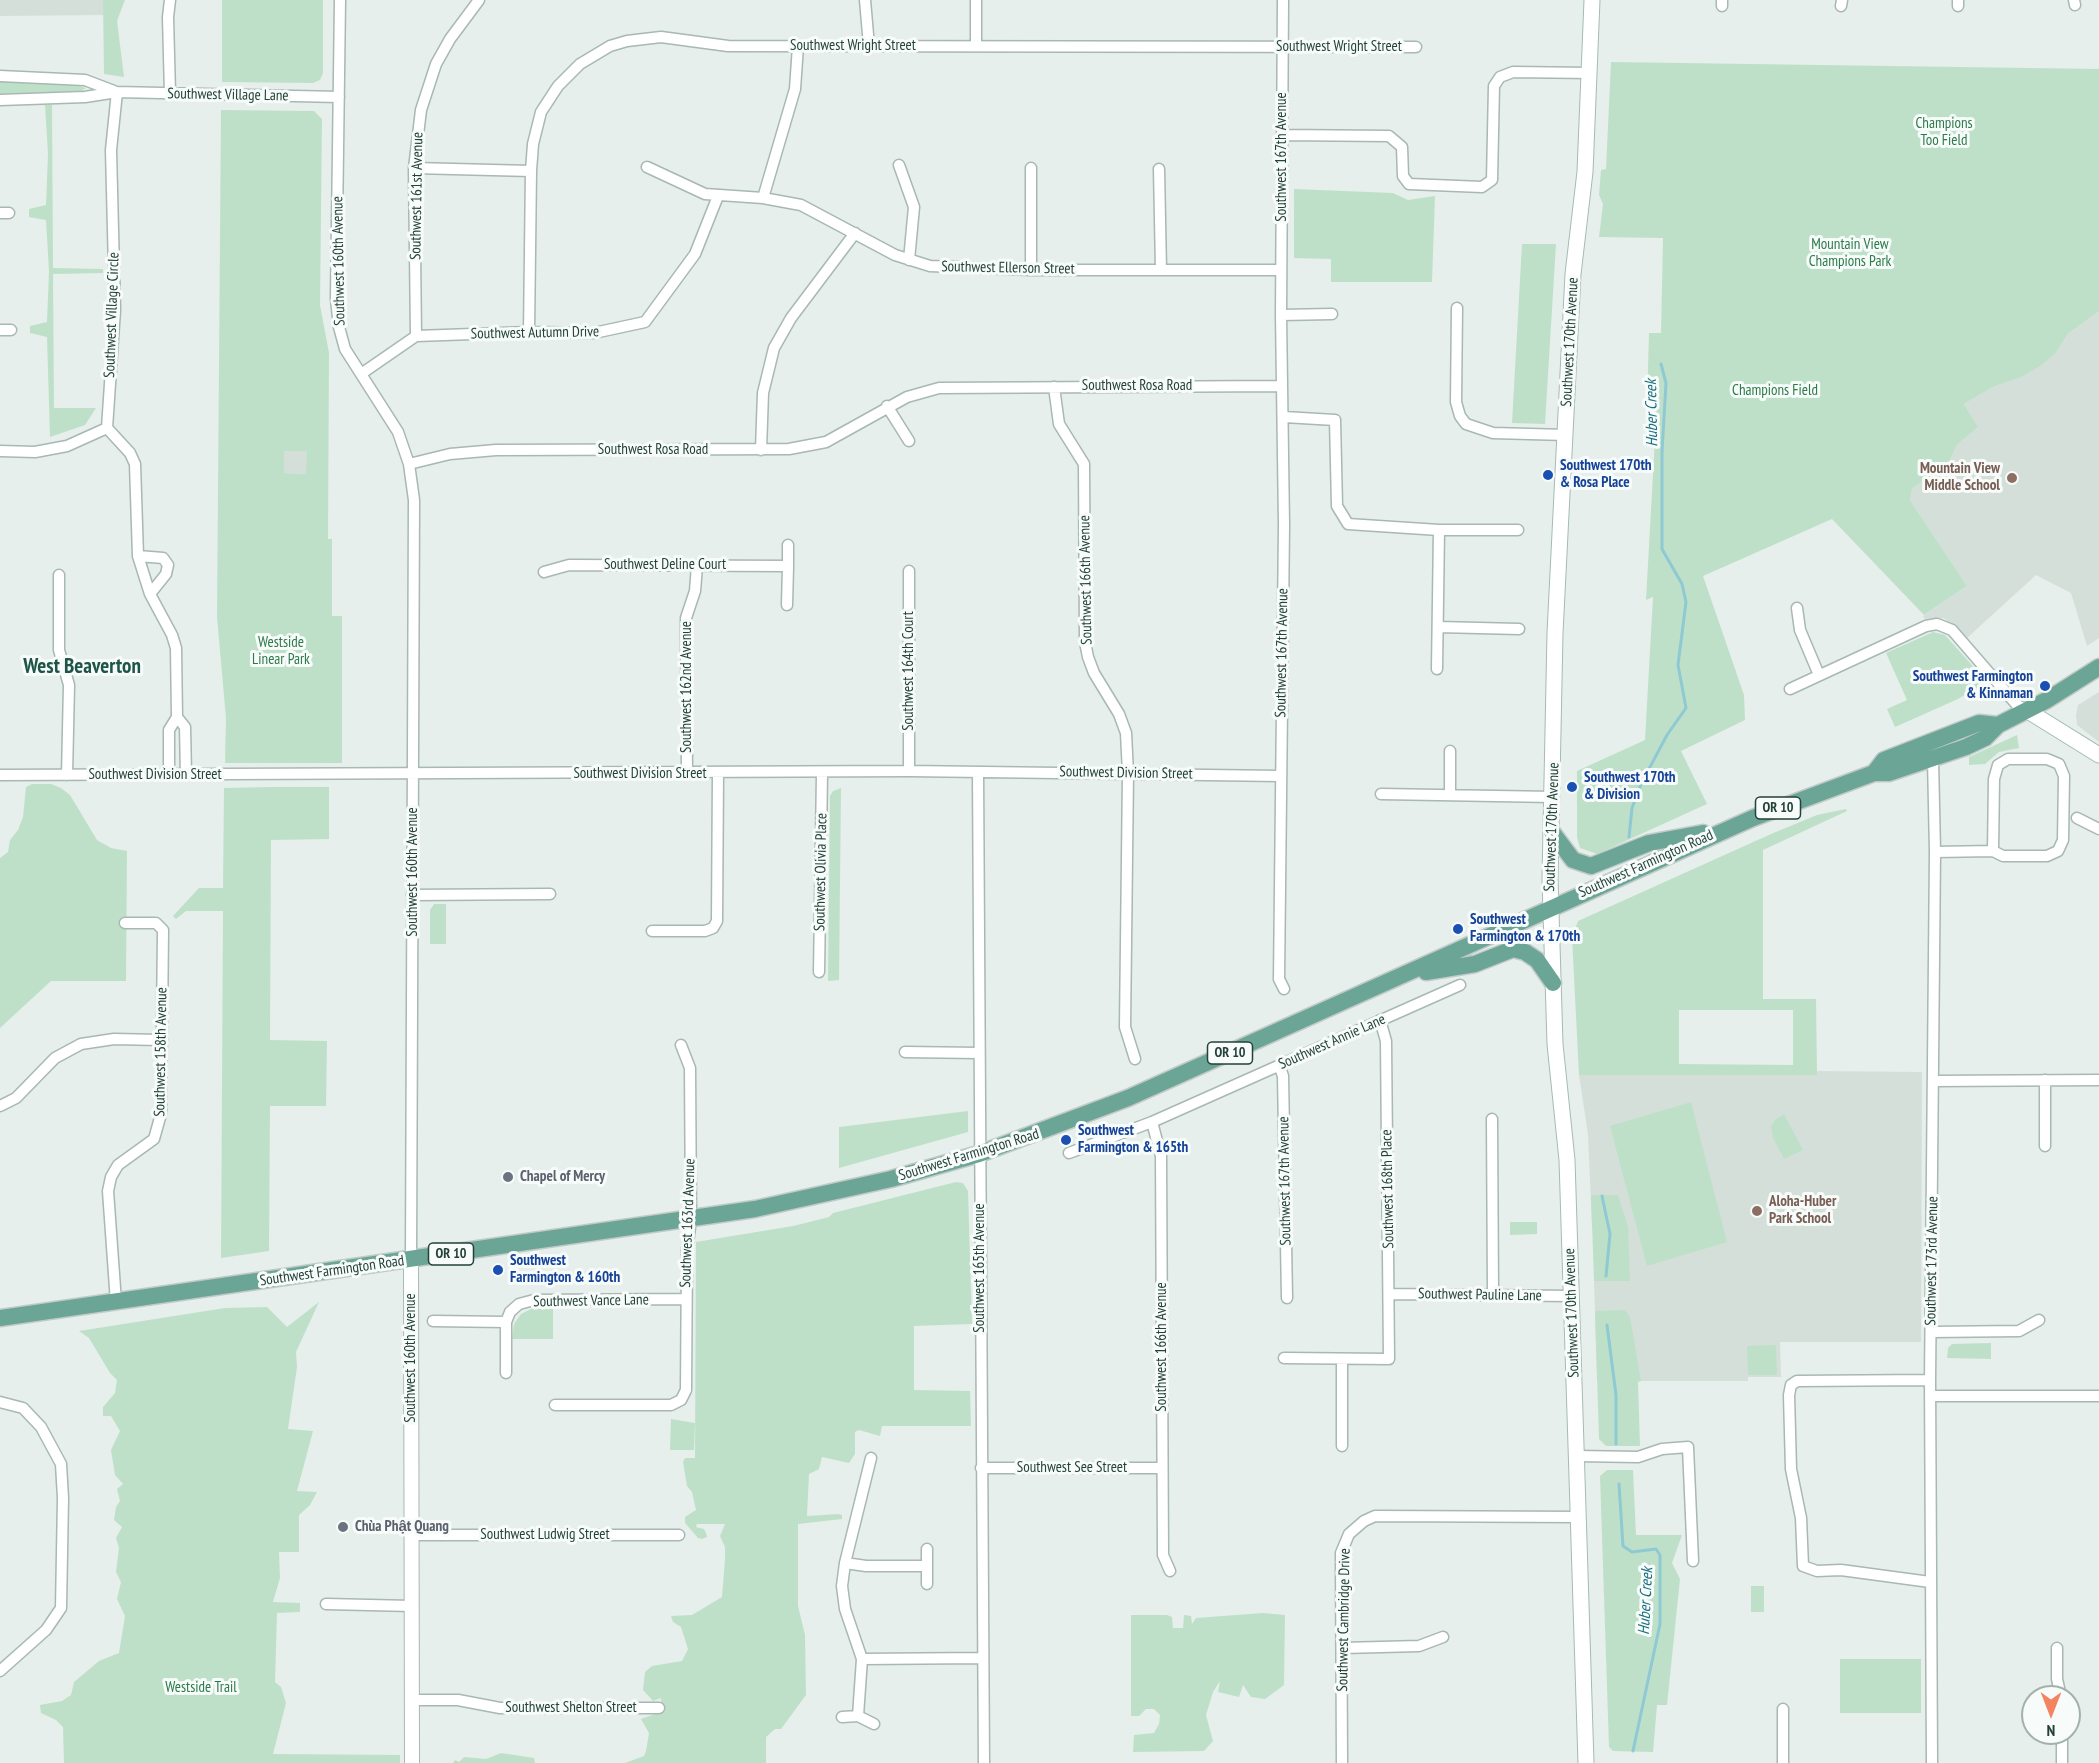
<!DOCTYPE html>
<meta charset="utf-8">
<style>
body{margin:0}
#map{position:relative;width:2099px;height:1763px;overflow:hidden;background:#e6efeb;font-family:"PT Sans Narrow",sans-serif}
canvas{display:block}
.north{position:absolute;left:2021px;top:1685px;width:60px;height:60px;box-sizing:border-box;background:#f7fbf9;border:2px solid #a3b1ad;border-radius:50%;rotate:180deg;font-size:16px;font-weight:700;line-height:24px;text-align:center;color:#24423a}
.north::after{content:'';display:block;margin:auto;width:21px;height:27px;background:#f4845f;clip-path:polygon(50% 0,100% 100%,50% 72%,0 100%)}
</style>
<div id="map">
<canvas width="2099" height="1763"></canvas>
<div class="north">N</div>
</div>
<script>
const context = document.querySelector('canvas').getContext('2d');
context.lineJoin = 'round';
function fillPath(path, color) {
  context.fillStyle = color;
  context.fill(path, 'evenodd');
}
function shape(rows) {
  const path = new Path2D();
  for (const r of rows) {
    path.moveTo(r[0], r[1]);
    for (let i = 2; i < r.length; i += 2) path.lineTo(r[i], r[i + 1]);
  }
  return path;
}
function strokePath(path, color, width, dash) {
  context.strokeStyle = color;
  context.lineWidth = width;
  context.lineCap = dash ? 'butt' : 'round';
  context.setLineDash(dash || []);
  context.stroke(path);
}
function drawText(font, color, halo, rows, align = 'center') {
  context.font = font + ' "PT Sans Narrow",sans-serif';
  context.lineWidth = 6;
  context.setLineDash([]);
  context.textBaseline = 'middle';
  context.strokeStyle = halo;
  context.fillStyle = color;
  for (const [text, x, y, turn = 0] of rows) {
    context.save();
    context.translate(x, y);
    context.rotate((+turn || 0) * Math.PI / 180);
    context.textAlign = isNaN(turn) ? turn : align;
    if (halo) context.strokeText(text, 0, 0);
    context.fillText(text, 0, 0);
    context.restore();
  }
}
fillPath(shape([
 [0,0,104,0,104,15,0,16],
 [2099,311,2099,638,2087,646,2071,593,2036,575,1967,638,1944,618,1925,619,1923,616,1967,586,1910,500,1912,489,1950,460,1957,445,1978,427,1964,404,1993,387,2007,382,2055,354,2068,334],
 [284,451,307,451,307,474,284,473],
 [2099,692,2099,742,2077,725,2076,715,2078,705],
 [1817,1071,1922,1072,1921,1342,1780,1342,1781,1377,1748,1377,1748,1381,1597,1381,1594,1281,1630,1281,1592,1227,1588,1134,1579,1075,1816,1075]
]), '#d4dfda');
fillPath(shape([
 [103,0,125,0,117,21,124,77,104,74],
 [222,0,323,0,323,73,320,80,313,83,222,82],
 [1611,62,2099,69,2099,311,2068,334,2055,354,2040,366,2021,377,1993,387,1964,404,1978,427,1957,445,1950,460,1912,489,1910,500,1967,586,1924,615,1832,519,1703,576,1744,695,1745,720,1681,751,1707,804,1597,854,1580,848,1577,837,1577,771,1645,740,1653,597,1646,600,1657,402,1647,401,1649,333,1661,333,1663,238,1599,237,1603,204,1599,195,1601,170,1606,169],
 [0,81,72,84,86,88,82,91,0,94],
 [45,105,52,105,53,268,103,269,103,273,53,274,54,408,96,408,85,425,50,437,47,337,30,333,30,326,47,322,49,271,46,220,29,217,29,209,46,205,48,154],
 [221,110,314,111,322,119,320,305,329,353,328,539,332,539,332,616,342,616,342,763,225,763,226,718,217,617],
 [284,451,307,451,306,474,284,473],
 [1294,189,1393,193,1408,200,1435,196,1432,282,1331,282,1331,259,1294,258],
 [1522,244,1556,244,1545,424,1512,423],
 [1933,632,1945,635,1987,682,1958,699,1895,727,1887,709,1907,700,1886,653],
 [2017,735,2019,748,1999,752,1985,764,1969,765,1969,757],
 [32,784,51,784,61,788,70,795,97,840,111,848,127,851,126,981,51,981,0,1028,0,858,8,852,10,840,18,830,23,817,26,787],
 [271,787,329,787,329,839,271,840,270,1040,327,1041,326,1106,270,1106,269,1251,221,1258,223,911,186,911,176,919,173,916,199,888,223,888,224,788],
 [841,788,839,980,828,981,830,796,833,791],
 [1846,809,1847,811,1763,850,1763,999,1816,999,1817,1075,1579,1075,1572,937,1578,921,1771,834,1817,815],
 [1679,1010,1793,1010,1793,1065,1679,1064],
 [434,904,446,904,446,944,430,944,430,910],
 [1691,1102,1727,1242,1647,1266,1610,1126],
 [968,1111,968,1132,839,1168,839,1127],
 [1784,1114,1803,1150,1784,1159,1773,1138,1771,1127,1775,1120],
 [956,1182,963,1183,968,1191,972,1324,914,1326,914,1390,970,1391,971,1426,882,1426,880,1436,859,1430,855,1432,855,1454,849,1463,822,1457,819,1469,809,1474,807,1516,838,1514,842,1515,842,1519,798,1524,798,1606,805,1635,806,1695,781,1729,775,1729,766,1737,766,1763,625,1763,644,1756,646,1751,649,1733,641,1719,661,1712,661,1698,653,1701,643,1690,645,1672,652,1666,682,1661,688,1649,681,1627,673,1622,671,1616,692,1615,722,1597,725,1559,725,1547,720,1536,725,1524,697,1524,696,1527,704,1529,706,1533,707,1537,702,1539,698,1538,685,1523,685,1517,696,1510,692,1492,687,1486,683,1462,685,1458,695,1458,696,1242,793,1226,829,1217,833,1213],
 [1591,1195,1618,1195,1628,1227,1630,1281,1594,1281],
 [1510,1222,1537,1222,1537,1234,1510,1235],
 [319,1302,296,1352,297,1367,288,1429,313,1431,297,1491,317,1492,310,1505,299,1515,299,1552,279,1552,280,1578,273,1602,300,1603,300,1612,277,1613,275,1682,281,1687,286,1703,273,1754,400,1755,400,1763,64,1763,63,1727,56,1720,41,1713,40,1705,62,1701,71,1695,74,1682,99,1661,119,1653,125,1616,117,1599,121,1582,116,1572,119,1548,116,1538,122,1527,114,1520,116,1507,120,1501,117,1489,123,1484,115,1475,111,1450,120,1431,111,1416,103,1416,103,1407,115,1393,117,1380,110,1373,89,1338,79,1331,225,1308,267,1307,287,1327],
 [553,1306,553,1339,512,1339,514,1324,521,1314,533,1308],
 [1625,1310,1630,1317,1641,1381,1638,1382,1640,1446,1606,1446,1599,1439,1595,1311],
 [1991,1343,1991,1359,1947,1358,1948,1348,1952,1344],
 [1776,1345,1777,1375,1748,1375,1747,1346],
 [671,1419,695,1423,694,1450,670,1450],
 [1607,1470,1633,1470,1636,1535,1682,1535,1672,1563,1680,1579,1667,1705,1657,1705,1653,1752,1613,1751,1609,1747,1600,1476],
 [1751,1586,1764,1586,1764,1612,1751,1612],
 [1263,1613,1285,1615,1284,1685,1265,1699,1251,1697,1243,1685,1239,1697,1218,1692,1220,1681,1213,1692,1206,1715,1213,1741,1204,1751,1133,1752,1134,1735,1154,1733,1159,1724,1160,1715,1154,1709,1146,1709,1139,1716,1131,1716,1131,1615,1167,1615,1172,1617,1173,1628,1183,1628,1184,1615,1191,1616,1192,1624,1196,1618],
 [1840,1659,1921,1659,1921,1713,1840,1713],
 [501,1753,534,1758,535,1763,453,1763,455,1760,459,1762,464,1757,486,1759]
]), '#bfe0c8');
strokePath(shape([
 [1629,837,1632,808,1641,784,1667,735,1686,708,1678,665,1686,602,1682,584,1662,549,1662,452,1666,383,1661,364],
 [1602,1196,1610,1234,1606,1276],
 [1607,1325,1616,1395,1616,1444],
 [1619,1484,1623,1546,1632,1552,1656,1549,1660,1555,1660,1624,1633,1751]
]), '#8ec9d4', 3);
const minor = shape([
 [340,0,336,299,339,327,345,349,398,432,409,464,414,500,411,1259],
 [865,0,869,46],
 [976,0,976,45],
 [1283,0,1281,315,1284,525,1279,979,1284,989],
 [2074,0,2075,5],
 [1722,6,1722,0],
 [1841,6,1842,0],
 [1958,6,1958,0],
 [0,76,85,80,114,91],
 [170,94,168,17,170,0],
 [0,100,85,97,117,92,339,97],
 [1282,135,1389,136,1402,147,1403,176,1409,184,1482,187,1492,180,1494,86,1500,77,1513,72,1590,73],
 [899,165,914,207,909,260],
 [647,167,705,194,763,198,801,205,895,255,930,266,1031,270,1281,270],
 [414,168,531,171],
 [1031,168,1031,270],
 [1159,169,1161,270],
 [763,198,795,89,798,46],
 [0,213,9,213],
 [1457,308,1456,402,1460,416,1466,424,1493,433,1566,435],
 [1281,315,1332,314],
 [0,330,11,330],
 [529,332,531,171,533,144,541,112,558,86,580,64,610,46,627,41,661,37,728,46,1416,47],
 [416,336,414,168,421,110,436,64,450,39,479,0],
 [361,374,416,336,529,332,594,333,645,322,695,254,718,196],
 [1054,387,1059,424,1084,464,1085,642,1088,657,1094,673,1119,714,1126,733,1128,773,1125,1027,1135,1059],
 [887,406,909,441],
 [1284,417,1335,420,1337,506,1348,524,1439,530,1518,530],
 [107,428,130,453,135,464,138,556,150,594,172,635,176,648,177,717],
 [761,450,763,393,774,348,791,318,855,233],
 [0,451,35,452,67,446,107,428,115,310,111,150,117,92],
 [409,464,450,454,496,450,789,449,826,442,907,397,939,388,1282,386],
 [138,556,163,558,168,565,166,574,150,594],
 [788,566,788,545],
 [909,571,909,771],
 [544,572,569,565,788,566,787,605],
 [59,575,59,650,69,685,67,775],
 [1797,608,1800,630,1819,675],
 [1438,627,1519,629],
 [1437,669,1439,530],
 [1790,689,1926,626,1937,624,1952,630,2017,705,2028,711],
 [1450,751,1450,794],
 [978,772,984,1763],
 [687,773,686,618,695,591,697,566],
 [0,775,909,771,1281,776],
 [169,775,169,730,177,717,185,727,186,775],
 [1381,794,1553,797],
 [2077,818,2099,829],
 [1935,852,1993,851,2003,856,2047,856,2058,851,2063,840,2064,776,2059,764,2047,759,2008,759,1998,765,1994,779,1993,851],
 [412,895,550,894],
 [652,931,705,931,713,928,717,921,718,773],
 [819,972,822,773],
 [905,1052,979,1053],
 [1279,1065,1283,1076,1287,1298],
 [2045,1080,2045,1146],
 [1933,1081,2099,1080],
 [0,1106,16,1098,55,1058,81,1044,114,1039,160,1040],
 [1492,1119,1493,1295],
 [1152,1122,1161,1156,1163,1555,1170,1571],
 [1069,1153,1152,1122,1460,985],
 [1389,1294,1571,1296],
 [116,1302,108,1191,111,1177,118,1165,154,1139,161,1114,163,930,156,923,125,923],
 [433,1321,506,1322],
 [1931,1332,2019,1331,2039,1320],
 [1284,1358,1389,1359,1386,1041,1380,1020],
 [506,1373,506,1322,510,1312,519,1304,534,1300,686,1299],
 [1930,1380,1797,1381,1791,1385,1789,1395,1791,1469,1801,1518,1803,1566,1817,1571,1841,1570,1930,1582],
 [1930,1396,2099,1396],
 [0,1402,23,1408,41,1427,61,1464,63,1498,61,1608,46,1630,0,1671],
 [555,1405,671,1405,681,1400,686,1390,687,1250,691,1220,690,1068,681,1045],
 [1342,1446,1342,1359],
 [1577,1456,1638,1457,1662,1449,1688,1447,1693,1561],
 [981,1468,1162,1468],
 [412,1535,679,1535],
 [927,1549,927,1566],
 [845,1563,866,1566,927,1566,927,1584],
 [326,1604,412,1606],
 [1343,1648,1419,1646,1443,1637],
 [2057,1648,2057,1679,2061,1697],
 [862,1659,982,1658],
 [412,1700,458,1700,500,1708,659,1708],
 [1783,1709,1783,1763],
 [858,1716,874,1724],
 [842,1717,858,1716,862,1659,845,1609,842,1586,845,1563,871,1458],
 [1342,1763,1341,1553,1349,1534,1364,1521,1375,1516,1578,1517],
 [1932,1763,1930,1380,1935,852,1933,759],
 [2062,1763,2062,1733]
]);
const tertiary = shape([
 [411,1259,412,1763]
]);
const secondary = shape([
 [2028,711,2099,755],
 [1586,1763,1567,1160,1555,1044,1550,879,1555,633,1573,274,1585,172,1592,0]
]);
const primary = shape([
 [1874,773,1884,760,1979,723,1998,725],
 [1552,832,1573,860,1591,866,1649,843,1703,833],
 [1426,972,1475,964,1513,949,1525,952,1537,960,1553,983],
 [0,1318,755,1209,891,1179,979,1154,1128,1098,1753,818,1874,773,1889,773,1966,747,1985,738,1998,725,2047,700,2099,667]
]);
strokePath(minor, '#a8b8b2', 13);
strokePath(tertiary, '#a8b8b2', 16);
strokePath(secondary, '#a4bbb3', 17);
strokePath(primary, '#c2cac8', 19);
strokePath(minor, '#fff', 10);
strokePath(tertiary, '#fff', 14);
strokePath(secondary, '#fff', 15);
strokePath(primary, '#6aa596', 16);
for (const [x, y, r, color] of [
 [1548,475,6,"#1a4fb4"],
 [2012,478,6,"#8d6e63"],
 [2045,686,6,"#1a4fb4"],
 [1572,787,6,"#1a4fb4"],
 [1458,929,6,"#1a4fb4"],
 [1066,1140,6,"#1a4fb4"],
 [508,1177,6,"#6b7280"],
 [1757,1211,6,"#8d6e63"],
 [498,1270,6,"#1a4fb4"],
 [343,1527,6,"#6b7280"]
]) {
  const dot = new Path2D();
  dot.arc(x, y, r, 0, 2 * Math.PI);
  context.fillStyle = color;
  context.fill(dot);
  strokePath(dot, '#f7fbf9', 2);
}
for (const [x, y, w] of [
 [1778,808,45],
 [1230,1053,45],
 [451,1254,45]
]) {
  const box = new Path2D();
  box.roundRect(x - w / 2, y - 11, w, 22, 4.5);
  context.fillStyle = '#f7fbf9';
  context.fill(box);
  strokePath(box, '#24423a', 1.5);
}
drawText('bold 14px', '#24423a', null, [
 ["OR 10",1778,808],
 ["OR 10",1230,1053],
 ["OR 10",451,1254]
]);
drawText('15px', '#24423a', '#f7fbf9', [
 ["Southwest Wright Street",853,46],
 ["Southwest Wright Street",1339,47],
 ["Southwest Village Lane",228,95,1],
 ["Southwest 167th Avenue",1282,157,-90],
 ["Southwest 161st Avenue",417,196,-89],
 ["Southwest 160th Avenue",339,261,-91],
 ["Southwest Ellerson Street",1008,268,1],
 ["Southwest Village Circle",112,315,-88],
 ["Southwest Autumn Drive",535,333,-1],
 ["Southwest 170th Avenue",1570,342,-87],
 ["Southwest Rosa Road",1137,386],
 ["Southwest Rosa Road",653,450],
 ["Southwest Deline Court",665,565],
 ["Southwest 166th Avenue",1086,580,-91],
 ["Southwest 167th Avenue",1282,653,-89],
 ["Southwest 164th Court",909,671,-90],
 ["Southwest 162nd Avenue",687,687,-90],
 ["Southwest Division Street",1126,773,1],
 ["Southwest Division Street",640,774],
 ["Southwest Division Street",155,775],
 ["Southwest 170th Avenue",1552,827,-88],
 ["Southwest Farmington Road",1646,864,-24],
 ["Southwest 160th Avenue",413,872,-90],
 ["Southwest Olivia Place",821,872,-89],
 ["Southwest Annie Lane",1332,1042,-24],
 ["Southwest 158th Avenue",161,1052,-89],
 ["Southwest Farmington Road",969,1155,-17],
 ["Southwest 167th Avenue",1285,1181,-91],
 ["Southwest 168th Place",1388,1189,-91],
 ["Southwest 163rd Avenue",688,1223,-88],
 ["Southwest 173rd Avenue",1932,1261,-89],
 ["Southwest 165th Avenue",980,1268,-90],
 ["Southwest Farmington Road",332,1271,-8],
 ["Southwest Pauline Lane",1480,1295,1],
 ["Southwest Vance Lane",591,1301,-1],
 ["Southwest 170th Avenue",1572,1313,-92],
 ["Southwest 166th Avenue",1162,1347,-90],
 ["Southwest 160th Avenue",411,1358,-90],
 ["Southwest See Street",1072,1468],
 ["Southwest Ludwig Street",545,1535],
 ["Southwest Cambridge Drive",1344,1620,-89],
 ["Southwest Shelton Street",571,1708]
]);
drawText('15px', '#2d7a4b', '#f7fbf9', [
 ["Champions",1944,124],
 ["Too Field",1944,141],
 ["Mountain View",1850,245],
 ["Champions Park",1850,262],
 ["Champions Field",1775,391],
 ["Westside",281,643],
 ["Linear Park",281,660],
 ["Westside Trail",201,1688]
]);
drawText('bold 15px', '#164399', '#f7fbf9', [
 ["Southwest 170th",1560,466],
 ["& Rosa Place",1560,483],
 ["Southwest Farmington",2033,677,"right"],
 ["& Kinnaman",2033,694,"right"],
 ["Southwest 170th",1584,778],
 ["& Division",1584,795],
 ["Southwest",1470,920],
 ["Farmington & 170th",1470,937],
 ["Southwest",1078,1131],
 ["Farmington & 165th",1078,1148],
 ["Southwest",510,1261],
 ["Farmington & 160th",510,1278]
], 'left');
drawText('bold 15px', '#785e54', '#f7fbf9', [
 ["Mountain View",2000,469],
 ["Middle School",2000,486],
 ["Aloha-Huber",1769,1202,"left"],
 ["Park School",1769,1219,"left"]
], 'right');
drawText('bold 15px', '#5b616d', '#f7fbf9', [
 ["Chapel of Mercy",520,1177],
 ["Chùa Phật Quang",355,1527]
], 'left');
drawText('italic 16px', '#1c6f80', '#f7fbf9', [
 ["Huber Creek",1652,413,-91],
 ["Huber Creek",1646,1601,-87]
]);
drawText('bold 21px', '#1f5548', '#f7fbf9', [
 ["West Beaverton",82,667]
]);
</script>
